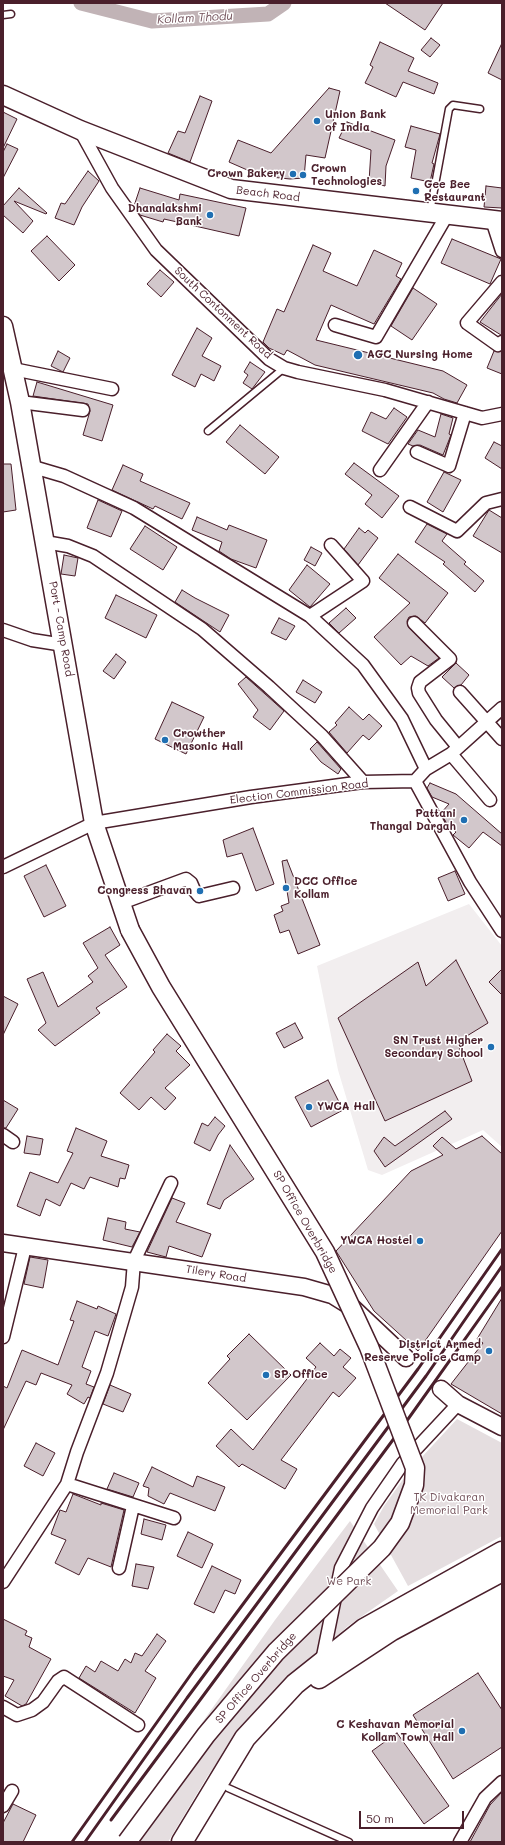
<!DOCTYPE html>
<style>
body{margin:0}
#map{position:relative;width:505px;height:1845px;overflow:hidden;background:#fff;font-family:Mali,sans-serif}
canvas{display:block}
.frame{position:absolute;inset:0;border:4px solid #4a1f2b;pointer-events:none}
.scale{position:absolute;left:359px;top:1811px;width:105px;height:18px;box-sizing:border-box;border:2px solid #4a1f2b;border-top:0;padding-left:5px;font-size:12px;line-height:14px;white-space:nowrap;color:#4a1f2b;-webkit-text-stroke:3px #fff;paint-order:stroke}
</style>
<div id="map">
<canvas width="505" height="1845"></canvas>
<div class="frame"></div>
<div class="scale">50 m</div>
</div>
<script>
const context = document.querySelector('canvas').getContext('2d');
context.lineJoin = 'round';
function fillPath(path, color) {
  context.fillStyle = color;
  context.fill(path, 'evenodd');
}
function shape(rows) {
  const path = new Path2D();
  for (const r of rows) {
    path.moveTo(r[0], r[1]);
    for (let i = 2; i < r.length; i += 2) path.lineTo(r[i], r[i + 1]);
  }
  return path;
}
function strokePath(path, color, width, dash) {
  context.strokeStyle = color;
  context.lineWidth = width;
  context.lineCap = dash ? 'butt' : 'round';
  context.setLineDash(dash || []);
  context.stroke(path);
}
function drawText(font, color, halo, rows, align = 'center') {
  context.font = font + ' Mali,sans-serif';
  context.lineWidth = 3;
  context.setLineDash([]);
  context.textBaseline = 'middle';
  context.strokeStyle = halo;
  context.fillStyle = color;
  for (const [text, x, y, turn = 0] of rows) {
    context.save();
    context.translate(x, y);
    context.rotate((+turn || 0) * Math.PI / 180);
    context.textAlign = isNaN(turn) ? turn : align;
    if (halo) context.strokeText(text, 0, 0);
    context.fillText(text, 0, 0);
    context.restore();
  }
}
fillPath(shape([
 [469,904,502,946,502,1147,483,1130,382,1175,368,1170,338,1070,317,966]
]), '#f2eeef');
fillPath(shape([
 [457,1419,502,1443,502,1536,408,1586,374,1524,384,1506,409,1471],
 [350,1521,398,1591,348,1626,269,1697,233,1741,207,1777,168,1842,138,1842,144,1829,135,1817,275,1620]
]), '#e5dee0');
strokePath(shape([
 [81,3,152,21,268,14,284,3]
]), '#c1b3b6', 15);
const building = shape([
 [385,3,443,3,425,30,385,3],
 [431,38,440,45,430,57,421,50,431,38],
 [380,42,414,58,408,71,438,83,434,94,403,82,396,97,365,83,373,67,370,65,380,42],
 [502,43,502,80,488,73,502,43],
 [329,88,340,91,325,158,306,155,304,178,290,179,261,176,229,162,238,140,271,153,329,88],
 [200,96,212,101,190,162,168,153,178,131,185,133,200,96],
 [3,112,17,119,3,148,3,112],
 [347,122,395,140,386,166,385,186,369,182,371,150,339,138,347,122],
 [411,126,440,134,432,163,434,164,430,182,411,178,416,150,405,147,411,126],
 [7,144,18,149,3,178,3,152,7,144],
 [88,171,99,181,82,207,74,225,55,218,61,203,65,204,88,171],
 [486,186,502,188,502,208,484,207,486,186],
 [19,188,47,213,46,214,14,201,33,221,23,233,3,215,3,206,19,188],
 [140,188,179,200,180,194,246,208,239,236,164,219,163,222,140,215,134,206,140,188],
 [47,236,75,265,59,281,31,251,47,236],
 [452,239,501,259,490,284,441,263,452,239],
 [313,245,331,253,323,271,357,286,374,250,402,263,396,276,401,279,374,324,331,305,316,340,443,371,467,385,457,403,444,399,433,393,315,365,287,350,284,355,269,348,263,342,277,309,284,312,313,245],
 [160,270,174,282,161,297,147,284,160,270],
 [413,288,437,304,412,340,391,326,413,288],
 [502,294,502,335,501,335,480,322,502,294],
 [197,328,212,338,202,356,221,366,214,381,201,374,195,387,172,375,197,328],
 [58,351,70,358,63,372,51,366,58,351],
 [494,351,502,351,502,374,487,368,494,351],
 [250,362,265,372,252,389,243,383,248,375,244,372,250,362],
 [37,382,113,405,102,441,83,435,90,411,88,404,33,396,37,382],
 [394,408,407,417,388,444,362,431,371,412,386,419,394,408],
 [441,414,453,418,449,434,451,435,443,455,420,445,413,446,408,444,418,430,435,437,441,414],
 [240,425,279,457,265,474,226,442,240,425],
 [494,442,502,446,502,469,485,458,494,442],
 [354,463,399,496,382,518,365,504,372,495,345,474,354,463],
 [3,464,11,464,16,510,3,512,3,464],
 [123,465,143,474,140,481,190,503,182,519,155,506,153,509,112,490,123,465],
 [444,472,461,480,443,512,427,502,444,472],
 [98,500,122,511,111,537,87,528,98,500],
 [489,510,502,518,502,553,473,536,489,510],
 [197,517,227,530,229,525,267,540,256,568,231,559,219,551,222,542,192,530,197,517],
 [427,524,447,534,442,541,466,562,464,564,484,581,475,592,443,564,445,562,415,542,427,524],
 [145,526,177,547,163,570,130,549,145,526],
 [359,528,365,533,368,530,378,538,358,565,344,549,359,528],
 [311,547,322,553,315,566,304,560,311,547],
 [398,554,448,593,425,623,416,616,409,617,407,621,409,628,439,658,428,666,411,656,401,665,374,637,410,603,379,578,398,554],
 [64,555,78,558,75,576,61,574,64,555],
 [307,565,330,584,310,607,289,590,307,565],
 [182,590,195,598,229,615,220,632,175,602,182,590],
 [116,595,157,615,146,638,105,618,116,595],
 [346,608,356,618,339,633,329,623,346,608],
 [279,618,295,626,286,640,271,633,279,618],
 [116,654,126,662,114,679,103,671,116,654],
 [456,663,469,675,461,685,454,688,442,677,456,663],
 [246,677,284,711,270,730,253,717,258,710,238,684,246,677],
 [303,680,322,692,315,703,296,692,303,680],
 [172,702,204,717,186,754,155,739,172,702],
 [349,707,363,720,369,714,382,726,369,740,363,735,347,753,329,732,337,725,335,723,349,707],
 [317,742,341,769,338,774,321,762,310,749,317,742],
 [430,783,456,794,502,834,502,846,483,832,469,848,453,835,456,832,447,824,441,813,449,804,432,797,427,788,430,783],
 [253,828,274,884,256,891,242,853,227,857,223,840,253,828],
 [287,860,320,945,298,954,289,930,280,933,274,915,283,911,281,906,289,903,282,861,287,860],
 [46,865,66,906,44,917,24,876,46,865],
 [455,871,465,894,448,901,438,878,455,871],
 [110,927,120,945,105,955,127,987,96,1008,100,1013,55,1046,38,1030,46,1023,27,979,43,972,58,1007,93,982,88,976,98,968,83,943,110,927],
 [456,960,488,1023,457,1042,472,1081,385,1121,338,1018,418,962,426,986,456,960],
 [502,969,502,995,489,982,502,969],
 [3,996,18,1004,3,1035,3,996],
 [295,1023,303,1038,284,1048,276,1033,295,1023],
 [167,1034,181,1046,176,1051,190,1065,165,1088,176,1098,165,1110,151,1097,139,1110,120,1093,155,1052,153,1050,167,1034],
 [328,1080,343,1110,311,1127,295,1097,328,1080],
 [3,1100,18,1109,6,1128,3,1128,3,1100],
 [445,1111,452,1119,385,1167,374,1151,384,1137,395,1146,445,1111],
 [215,1117,225,1126,218,1135,210,1151,194,1143,202,1123,208,1126,215,1117],
 [76,1128,107,1141,101,1156,129,1165,125,1179,120,1178,118,1187,90,1177,84,1189,71,1183,60,1206,46,1199,40,1216,17,1206,30,1172,58,1183,73,1153,67,1151,76,1128],
 [27,1136,43,1139,40,1155,24,1153,27,1136],
 [482,1136,502,1154,502,1231,418,1351,374,1311,336,1251,411,1171,443,1155,433,1146,442,1137,456,1149,482,1136],
 [230,1145,254,1179,224,1200,220,1209,207,1204,230,1145],
 [172,1198,185,1203,176,1222,211,1234,202,1257,169,1246,166,1257,147,1252,172,1198],
 [108,1218,126,1222,125,1229,140,1232,132,1247,103,1240,108,1218],
 [30,1257,48,1260,43,1288,24,1284,30,1257],
 [502,1298,502,1414,451,1384,483,1343,477,1339,502,1298],
 [77,1301,97,1309,98,1306,116,1314,108,1336,95,1331,82,1367,91,1371,86,1384,94,1387,90,1398,88,1397,84,1404,67,1394,72,1385,41,1373,36,1385,26,1381,3,1430,3,1386,7,1388,22,1350,58,1365,74,1321,70,1320,77,1301],
 [249,1334,291,1375,247,1420,208,1383,230,1359,227,1356,249,1334],
 [320,1343,334,1356,340,1349,351,1358,343,1367,356,1378,339,1397,333,1392,281,1460,297,1469,285,1489,242,1464,239,1467,216,1446,231,1429,253,1450,316,1367,306,1358,320,1343],
 [110,1385,131,1394,123,1412,103,1404,110,1385],
 [36,1443,55,1453,43,1476,24,1466,36,1443],
 [152,1467,193,1487,197,1476,225,1487,215,1511,170,1493,164,1504,148,1496,149,1488,143,1486,152,1467],
 [114,1473,139,1483,133,1497,107,1489,114,1473],
 [73,1494,101,1505,101,1503,124,1510,111,1567,88,1558,79,1575,55,1563,66,1540,51,1534,60,1510,66,1512,73,1494],
 [144,1519,166,1525,162,1540,141,1534,144,1519],
 [188,1532,213,1544,202,1568,177,1556,188,1532],
 [136,1564,154,1567,148,1589,132,1586,136,1564],
 [212,1566,241,1580,235,1594,225,1590,214,1613,194,1604,212,1566],
 [3,1619,27,1631,25,1635,32,1638,29,1647,51,1659,26,1704,22,1706,5,1696,14,1680,3,1676,3,1619],
 [157,1634,166,1641,145,1671,156,1678,135,1713,79,1678,86,1666,95,1672,101,1661,118,1671,125,1659,131,1663,135,1653,142,1656,157,1634],
 [478,1673,502,1710,502,1747,453,1779,413,1715,478,1673],
 [397,1733,449,1806,424,1824,372,1751,397,1733],
 [502,1792,502,1842,470,1842,490,1805,502,1792],
 [13,1804,36,1815,23,1842,3,1842,3,1823,13,1804]
]);
fillPath(building, '#d2c7cb');
strokePath(building, '#4a1f2b', 1);
const service = shape([
 [3,15,11,14],
 [430,212,449,109,453,105,480,109],
 [208,431,284,368],
 [228,1788,349,1842]
]);
const minor = shape([
 [80,130,112,188,156,250,269,359,284,368,298,372,385,390,482,418,502,414],
 [492,220,502,251],
 [502,282,467,323,498,345,502,342],
 [335,325,376,337,447,215],
 [13,369,112,389],
 [20,402,83,410],
 [417,452,449,466,465,413],
 [30,466,64,476,134,508,310,616,363,665,402,719,426,769],
 [380,470,428,402],
 [410,507,457,531,486,503,502,499],
 [45,542,68,546,93,556,202,629,269,687,322,736,363,782],
 [310,616,363,581,331,545],
 [414,623,450,659,420,682,418,688,419,693,436,720,458,747],
 [3,630,32,640,64,645],
 [460,692,502,739],
 [451,754,490,800],
 [415,781,470,882,502,931],
 [3,867,94,823,251,797,363,782,415,781,426,769,451,754,502,708],
 [121,903,186,879,191,883,194,890,199,896,233,888],
 [3,1135,13,1142],
 [3,1337,25,1247],
 [67,1484,174,1518],
 [119,1568,133,1506],
 [3,1582,67,1484,77,1452,107,1373,132,1287,134,1261,171,1183],
 [322,1661,341,1568,372,1508,403,1463,458,1404],
 [3,1707,17,1715,32,1710,43,1702,58,1681,64,1677,138,1725],
 [3,1806,12,1791],
 [460,1842,485,1798,502,1782]
]);
const tertiary = shape([
 [3,1243,304,1287,332,1295,353,1308,406,1358],
 [441,1389,458,1404,502,1427]
]);
const secondary = shape([
 [3,95,80,130,231,189,502,221],
 [3,326,20,402,94,823,130,930]
]);
const primary = shape([
 [319,1678,392,1630,502,1571],
 [182,1842,245,1738,295,1684,364,1629,502,1552]
]);
strokePath(service, '#4a1f2b', 9);
strokePath(minor, '#4a1f2b', 15);
strokePath(tertiary, '#4a1f2b', 19);
strokePath(secondary, '#4a1f2b', 21);
strokePath(primary, '#4a1f2b', 23);
strokePath(service, '#fff', 6);
strokePath(minor, '#fff', 12);
strokePath(tertiary, '#fff', 16);
strokePath(secondary, '#fff', 18);
strokePath(primary, '#fff', 20);
strokePath(shape([
 [111,1820,401,1429,502,1287],
 [72,1842,194,1670,418,1369,502,1249],
 [85,1842,187,1698,426,1376,502,1266]
]), '#4a1f2b', 3);
const secondaryBridge = shape([
 [127,1842,206,1735,276,1652,382,1548,400,1523,414,1485,415,1468,369,1347,325,1252,161,987,130,930]
]);
strokePath(secondaryBridge, '#4a1f2b', 21, []);
strokePath(secondaryBridge, '#fff', 18);
for (const [x, y, r, color] of [
 [317,121,4,"#1f6fb2"],
 [293,174,4,"#1f6fb2"],
 [303,175,4,"#1f6fb2"],
 [416,191,4,"#1f6fb2"],
 [210,215,4,"#1f6fb2"],
 [358,355,5,"#1f6fb2"],
 [165,740,4,"#1f6fb2"],
 [464,820,4,"#1f6fb2"],
 [286,888,4,"#1f6fb2"],
 [200,891,4,"#1f6fb2"],
 [491,1047,4,"#1f6fb2"],
 [309,1107,4,"#1f6fb2"],
 [420,1241,4,"#1f6fb2"],
 [489,1351,4,"#1f6fb2"],
 [266,1375,4,"#1f6fb2"],
 [462,1731,4,"#1f6fb2"]
]) {
  const dot = new Path2D();
  dot.arc(x, y, r, 0, 2 * Math.PI);
  context.fillStyle = color;
  context.fill(dot);
  strokePath(dot, '#fff', 1.5);
}
drawText('bold 11px', '#4a1f2b', '#fff', [
 ["Union Bank",325,115],
 ["of India",325,128],
 ["Crown",311,169],
 ["Technologies",311,182],
 ["Crown Bakery",285,174,"right"],
 ["Gee Bee",424,185],
 ["Restaurant",424,198],
 ["Dhanalakshmi",202,209,"right"],
 ["Bank",202,222,"right"],
 ["AGC Nursing Home",367,355],
 ["Crowther",173,734],
 ["Masonic Hall",173,747],
 ["Pattani",456,814,"right"],
 ["Thangal Dargah",456,827,"right"],
 ["DCC Office",294,882],
 ["Kollam",294,895],
 ["Congress Bhavan",192,891,"right"],
 ["SN Trust Higher",483,1041,"right"],
 ["Secondary School",483,1054,"right"],
 ["YWCA Hall",317,1107],
 ["YWCA Hostel",412,1241,"right"],
 ["District Armed",481,1345,"right"],
 ["Reserve Police Camp",481,1358,"right"],
 ["SP Office",274,1375],
 ["C Keshavan Memorial",454,1725,"right"],
 ["Kollam Town Hall",454,1738,"right"]
], 'left');
drawText('11px', '#4a1f2b', '#fff', [
 ["Beach Road",268,194,7],
 ["South Contonment Road",223,313,43],
 ["Port - Camp Road",61,629,80],
 ["Election Commission Road",299,792,-7],
 ["SP Office Overbridge",305,1222,60],
 ["Tilery Road",216,1274,9],
 ["SP Office Overbridge",256,1678,-49]
]);
drawText('11px', '#714f58', '#fff', [
 ["TK Divakaran",449,1498],
 ["Memorial Park",449,1511],
 ["We Park",349,1582]
]);
drawText('italic 12px', '#74535c', '#fff', [
 ["Kollam Thodu",195,18,-3]
]);
</script>
